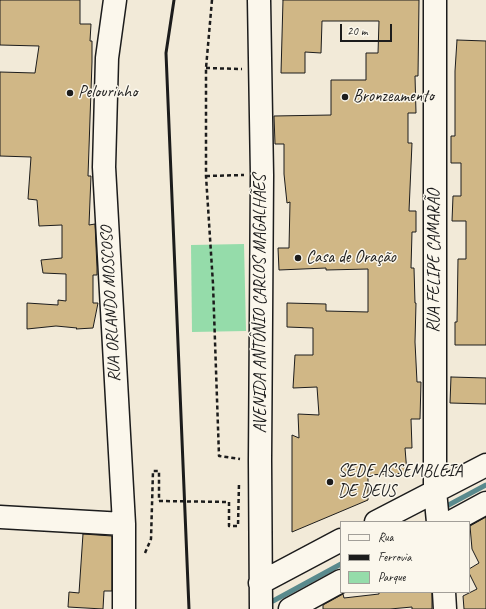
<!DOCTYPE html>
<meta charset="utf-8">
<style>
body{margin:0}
#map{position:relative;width:486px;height:609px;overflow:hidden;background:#f2ead8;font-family:Caveat,sans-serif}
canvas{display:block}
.legend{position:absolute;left:340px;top:521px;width:130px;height:72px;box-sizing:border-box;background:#fbf7ec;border:1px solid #a29f99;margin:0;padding:5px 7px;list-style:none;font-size:12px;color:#1c1c1c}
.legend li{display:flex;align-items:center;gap:8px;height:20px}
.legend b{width:20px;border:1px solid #a29f99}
.scale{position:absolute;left:340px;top:24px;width:52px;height:18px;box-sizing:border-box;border:2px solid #1c1c1c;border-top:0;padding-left:5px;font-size:12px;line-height:14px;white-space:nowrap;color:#1c1c1c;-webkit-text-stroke:3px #fbf7ec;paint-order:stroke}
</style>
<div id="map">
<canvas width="486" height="609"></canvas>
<ul class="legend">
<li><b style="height:5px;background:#fbf7ec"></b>Rua</li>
<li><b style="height:5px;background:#1c1c1c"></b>Ferrovia</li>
<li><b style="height:11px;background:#95dcaa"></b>Parque</li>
</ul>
<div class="scale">20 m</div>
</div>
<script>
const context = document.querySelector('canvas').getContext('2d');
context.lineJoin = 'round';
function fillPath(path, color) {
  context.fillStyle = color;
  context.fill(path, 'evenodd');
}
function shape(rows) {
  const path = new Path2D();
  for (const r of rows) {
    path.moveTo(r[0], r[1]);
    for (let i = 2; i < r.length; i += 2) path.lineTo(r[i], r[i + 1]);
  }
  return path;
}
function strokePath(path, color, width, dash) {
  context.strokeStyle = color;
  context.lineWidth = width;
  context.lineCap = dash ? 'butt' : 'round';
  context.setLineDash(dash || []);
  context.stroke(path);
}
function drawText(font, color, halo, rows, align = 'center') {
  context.font = font + ' Caveat,sans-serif';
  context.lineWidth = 3;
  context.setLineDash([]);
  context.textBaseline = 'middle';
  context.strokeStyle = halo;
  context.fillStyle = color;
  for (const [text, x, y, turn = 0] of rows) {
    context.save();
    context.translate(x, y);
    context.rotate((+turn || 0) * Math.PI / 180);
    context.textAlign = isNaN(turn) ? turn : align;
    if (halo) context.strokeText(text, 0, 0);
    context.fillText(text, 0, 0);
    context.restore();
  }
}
fillPath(shape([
 [244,244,246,331,192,332,191,245]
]), '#95dcaa');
strokePath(shape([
 [443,508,486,485],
 [273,601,341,564]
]), '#598a8d', 5);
const building = shape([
 [0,0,80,0,80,24,91,24,90,41,92,41,92,62,88,176,91,176,89,225,95,224,97,268,97,275,93,275,93,303,98,303,93,328,76,329,77,328,56,326,27,329,27,303,58,305,58,300,66,301,66,274,43,273,41,260,62,258,62,225,39,226,37,200,28,199,31,157,0,156,0,72,35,73,39,46,0,45,0,0],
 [283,0,419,0,418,76,415,76,416,113,408,113,408,143,412,143,409,211,416,211,416,232,412,232,411,268,414,268,415,303,416,303,415,342,417,382,421,382,420,419,411,419,412,448,405,448,407,473,368,475,368,500,292,532,292,435,299,438,298,414,319,415,317,387,293,388,295,355,313,355,313,328,287,327,287,303,326,304,326,311,368,312,368,269,326,270,326,268,279,270,278,248,289,248,290,202,287,203,284,174,284,144,275,144,274,116,331,115,331,80,366,80,366,53,378,53,379,21,322,21,321,53,305,52,305,73,281,73,283,0],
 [457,40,486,41,486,345,455,345,455,322,457,322,458,259,466,259,466,221,452,221,453,196,461,196,461,163,451,163,451,136,455,136,455,71,457,40],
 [451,377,486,378,486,404,450,403,451,377],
 [486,517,486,609,464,609,463,596,477,589,469,573,469,569,479,563,472,549,470,526,486,517],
 [83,534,112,536,112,591,104,591,103,609,68,607,69,592,79,593,83,534],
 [379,592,432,592,432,609,412,609,412,607,390,609,323,609,323,605,343,594,344,598,379,594,379,592]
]);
fillPath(building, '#d0b786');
strokePath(building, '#1c1c1c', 1);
const minor = shape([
 [115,0,107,58,104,167,124,524,124,609],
 [259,0,262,175,260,460,261,609],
 [435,0,435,491,438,522],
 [0,517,124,524],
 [376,522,486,465],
 [451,522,486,503],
 [260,583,341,540],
 [444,592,445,609],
 [290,609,341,581]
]);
strokePath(minor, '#1c1c1c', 25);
strokePath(shape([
 [212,0,206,68,206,176,213,284,219,456,240,459],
 [206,68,242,69],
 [206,176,244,175],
 [229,502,229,526,238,526,239,483],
 [145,553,151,539,153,471,159,471,159,501]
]), '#1c1c1c', 2.5, [4, 3]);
strokePath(minor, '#fbf7ec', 22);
strokePath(shape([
 [174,0,166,53,189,609]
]), '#1c1c1c', 3);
strokePath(shape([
 [159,501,229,502]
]), '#1c1c1c', 2.5, [4, 3]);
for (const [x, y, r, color] of [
 [70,93,4,"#1c1c1c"],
 [345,97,4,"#1c1c1c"],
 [298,258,4,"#1c1c1c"],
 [330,482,4,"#1c1c1c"]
]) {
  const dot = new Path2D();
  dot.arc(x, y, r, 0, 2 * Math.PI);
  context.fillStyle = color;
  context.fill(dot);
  strokePath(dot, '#fbf7ec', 1.5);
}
drawText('17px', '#1c1c1c', '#fbf7ec', [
 ["Pelourinho",78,93],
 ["Bronzeamento",353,97],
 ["Casa de Oração",306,258],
 ["SEDE ASSEMBLEIA",338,472],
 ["DE DEUS",338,492]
], 'left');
drawText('17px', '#1c1c1c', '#fbf7ec', [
 ["RUA FELIPE CAMARÃO",435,261,-90],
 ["RUA ORLANDO MOSCOSO",111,304,-93],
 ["AVENIDA ANTÔNIO CARLOS MAGALHÃES",261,304,-90]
]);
</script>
